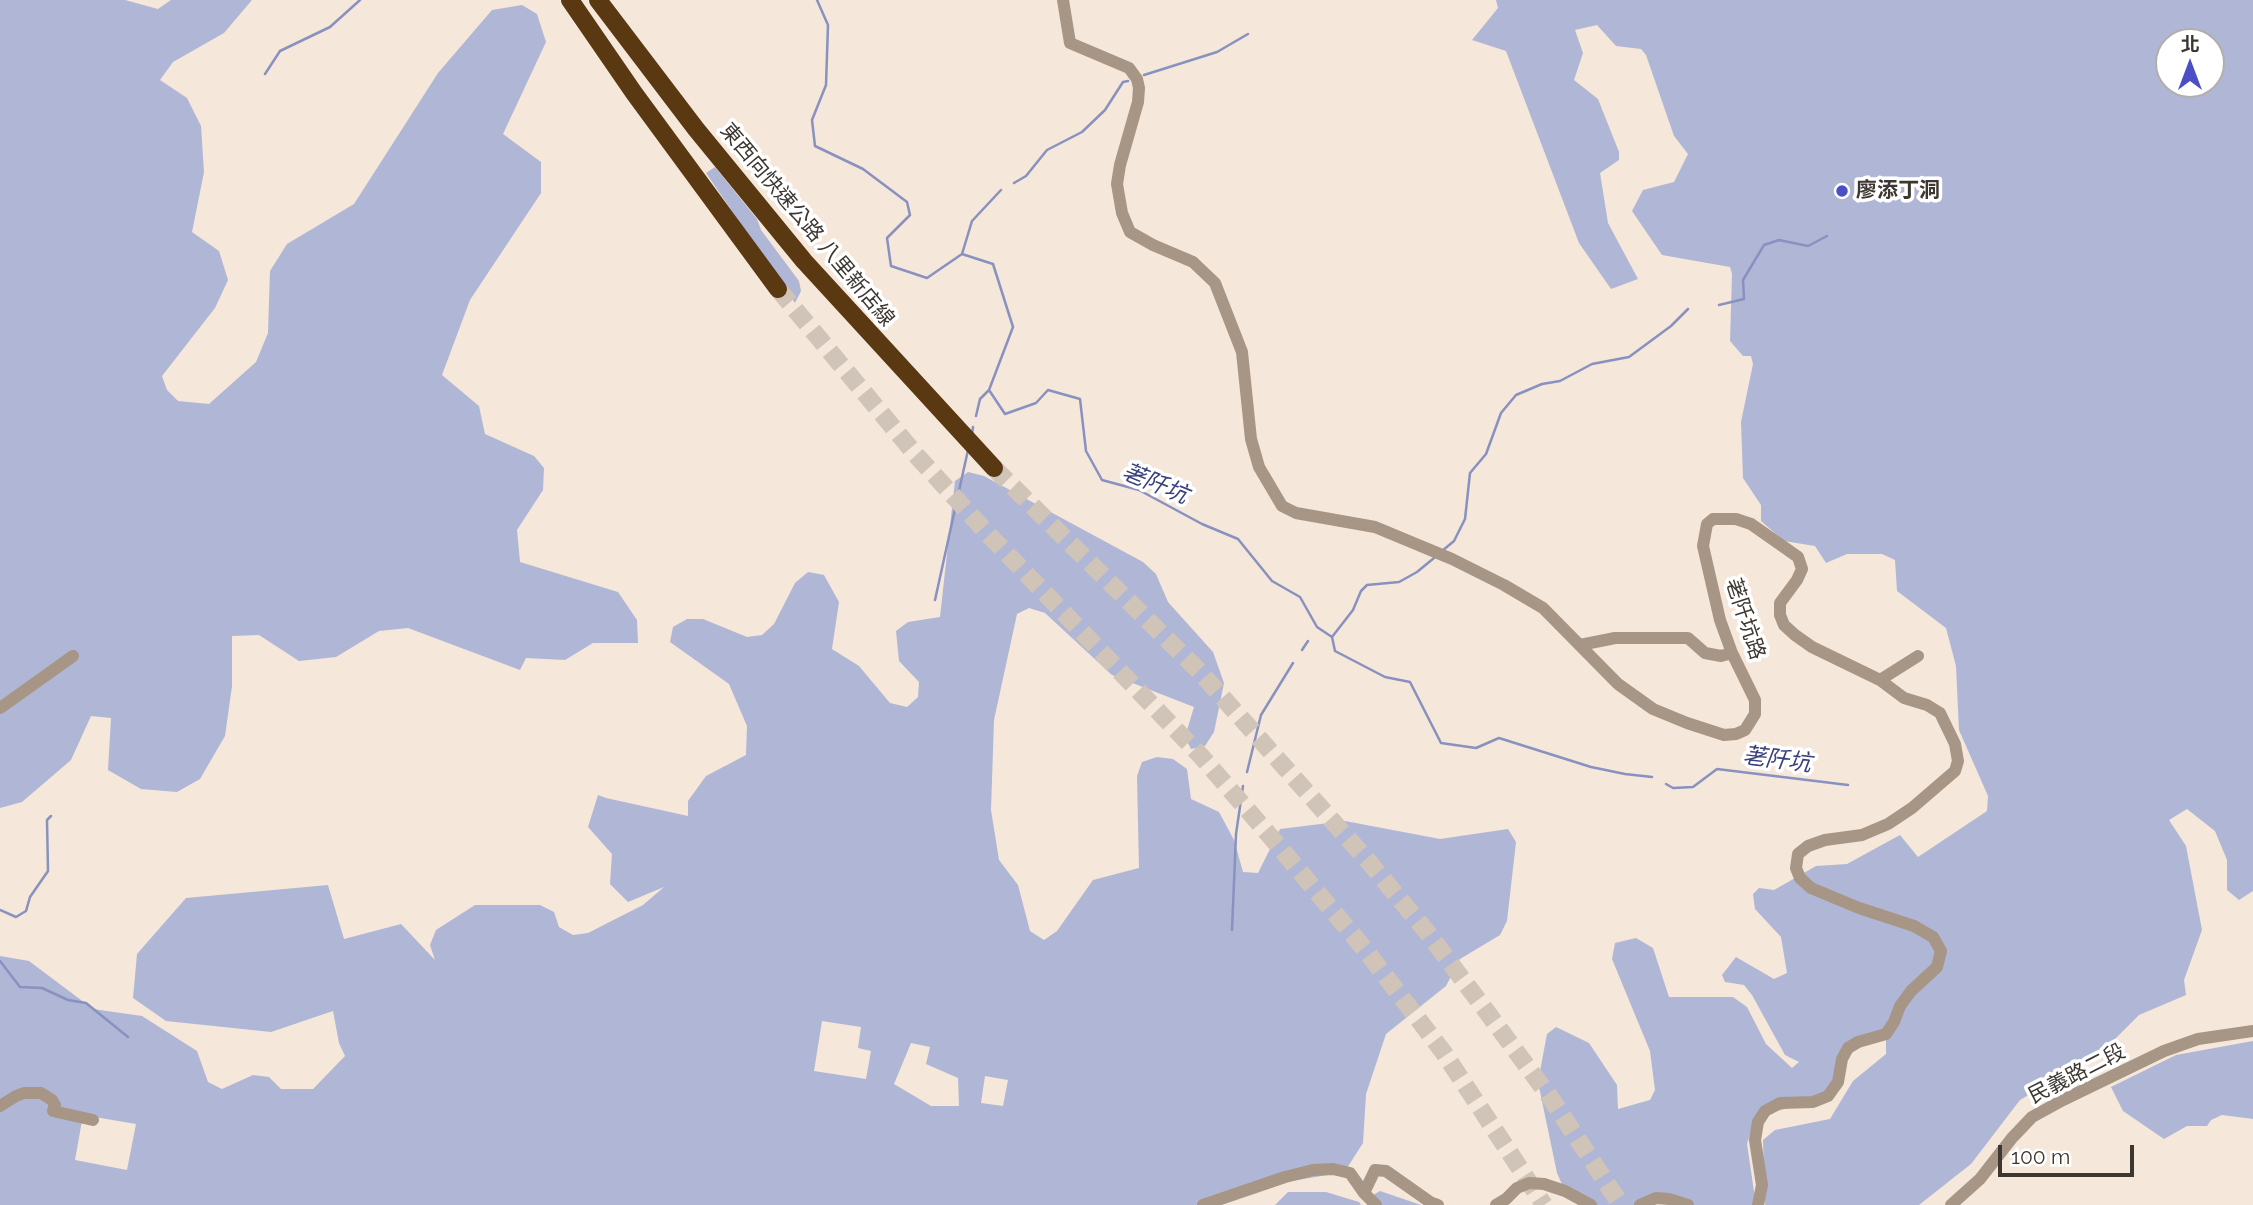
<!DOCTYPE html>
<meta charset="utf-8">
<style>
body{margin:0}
#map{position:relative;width:2253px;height:1205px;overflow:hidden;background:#f5e7d9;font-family:Raleway,"Noto Sans TC",sans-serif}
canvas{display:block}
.north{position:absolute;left:2155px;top:28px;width:70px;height:70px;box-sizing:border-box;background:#fff;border:2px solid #b1afad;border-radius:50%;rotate:0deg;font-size:19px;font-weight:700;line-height:28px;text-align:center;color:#3d3732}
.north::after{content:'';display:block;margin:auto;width:24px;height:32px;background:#4b4ec4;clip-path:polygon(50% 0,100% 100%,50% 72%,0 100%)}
.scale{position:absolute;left:1998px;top:1145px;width:136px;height:32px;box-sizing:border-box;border:4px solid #3d3732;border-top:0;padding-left:9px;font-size:21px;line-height:24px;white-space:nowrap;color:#3d3732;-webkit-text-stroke:5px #fff;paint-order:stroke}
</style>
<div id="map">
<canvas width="2253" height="1205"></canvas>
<div class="north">北</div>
<div class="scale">100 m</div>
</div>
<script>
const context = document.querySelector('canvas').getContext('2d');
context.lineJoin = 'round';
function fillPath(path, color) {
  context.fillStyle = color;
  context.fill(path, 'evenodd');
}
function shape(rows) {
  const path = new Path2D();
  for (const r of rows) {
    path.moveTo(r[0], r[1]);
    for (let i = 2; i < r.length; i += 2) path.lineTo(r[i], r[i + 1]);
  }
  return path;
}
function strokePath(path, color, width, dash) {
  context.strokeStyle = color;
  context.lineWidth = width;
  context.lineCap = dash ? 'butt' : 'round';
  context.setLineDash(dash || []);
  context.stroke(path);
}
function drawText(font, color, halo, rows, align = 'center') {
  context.font = font + ' Raleway,"Noto Sans TC",sans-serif';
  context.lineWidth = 7;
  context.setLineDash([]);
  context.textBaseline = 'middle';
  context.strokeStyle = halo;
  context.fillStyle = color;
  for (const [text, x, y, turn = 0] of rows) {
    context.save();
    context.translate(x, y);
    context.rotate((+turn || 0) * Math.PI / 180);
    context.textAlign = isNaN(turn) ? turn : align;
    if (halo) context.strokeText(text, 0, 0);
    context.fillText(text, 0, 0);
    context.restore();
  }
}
fillPath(shape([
 [0,0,125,0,158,9,171,0,252,0,224,33,173,62,160,80,187,98,201,126,204,172,192,232,219,251,228,280,215,308,162,376,167,390,178,401,209,404,256,362,268,333,270,271,287,244,354,204,438,73,492,10,522,5,537,14,546,42,503,134,541,162,541,193,470,300,442,375,479,406,485,434,534,456,544,468,543,490,517,530,520,562,618,592,637,620,638,643,593,643,565,660,526,658,520,670,408,628,379,631,336,657,299,661,259,635,232,636,232,686,225,736,200,779,177,792,141,789,108,770,111,718,91,716,71,760,22,802,0,808],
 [1496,0,2253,0,2253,891,2239,900,2227,890,2227,860,2215,831,2187,809,2169,820,2186,846,2202,930,2184,980,2186,995,2139,1015,2104,1050,2020,1100,1971,1164,1919,1205,1765,1205,1763,1140,1775,1130,1830,1119,1853,1081,1886,1054,1886,1033,1842,1054,1833,1087,1821,1100,1769,1113,1752,1128,1747,1144,1756,1205,1686,1205,1658,1200,1643,1205,1595,1205,1568,1198,1557,1173,1538,1082,1547,1034,1556,1027,1589,1043,1617,1085,1618,1109,1650,1100,1655,1090,1650,1051,1612,959,1615,943,1636,938,1653,948,1669,997,1733,997,1747,1007,1766,1044,1792,1068,1799,1062,1785,1055,1752,995,1744,985,1725,982,1722,975,1736,957,1774,979,1787,973,1781,937,1755,909,1753,894,1759,888,1774,890,1816,866,1847,864,1900,835,1918,857,1987,811,1988,796,1959,730,1956,666,1946,628,1897,591,1895,560,1882,554,1847,554,1826,563,1815,546,1784,541,1761,521,1761,505,1743,478,1741,422,1753,364,1751,356,1743,356,1730,341,1732,274,1730,267,1662,255,1632,211,1643,190,1674,182,1688,154,1674,136,1646,55,1641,49,1616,46,1597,25,1575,30,1583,53,1574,80,1598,99,1619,152,1619,160,1600,173,1608,223,1638,279,1611,289,1579,243,1506,51,1472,40,1498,8],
 [2169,42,2211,42,2211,84,2169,84],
 [715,167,757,219,761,230,799,281,801,291,795,303,706,173],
 [968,472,984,476,1143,562,1156,574,1168,602,1213,652,1224,683,1214,732,1205,746,1191,749,1185,737,1194,707,1112,675,1045,613,1029,608,1017,614,994,720,991,810,999,860,1018,885,1030,931,1044,940,1057,931,1093,880,1139,868,1137,776,1142,762,1157,757,1173,759,1187,769,1191,799,1219,812,1234,840,1243,872,1258,873,1280,829,1345,821,1440,839,1508,829,1516,842,1507,921,1500,935,1460,959,1446,986,1386,1034,1366,1094,1363,1143,1347,1168,1333,1174,1223,1193,1218,1200,1196,1205,0,1205,0,956,29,961,93,1009,142,1016,197,1051,208,1082,222,1089,253,1075,269,1077,281,1089,313,1089,345,1056,339,1043,333,1011,271,1032,166,1021,133,998,137,954,186,898,328,885,344,939,401,924,435,960,430,945,436,930,475,905,540,905,554,912,559,927,573,935,588,933,643,905,664,887,628,902,610,884,612,854,588,827,598,795,606,798,688,816,688,801,706,776,746,755,747,726,729,684,670,642,673,627,687,619,703,619,747,637,762,635,774,624,795,583,808,572,824,575,839,602,832,649,859,666,890,703,907,707,918,697,919,682,899,661,896,631,908,622,940,617,955,481],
 [822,1021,861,1027,858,1048,871,1051,866,1079,814,1071],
 [911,1043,930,1047,926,1064,958,1078,959,1106,931,1106,894,1084],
 [985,1076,1008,1080,1003,1106,981,1103],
 [83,1115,136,1124,127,1170,75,1160],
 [2253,1041,2253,1119,2222,1115,2211,1120,2207,1126,2187,1126,2164,1139,2123,1111,2111,1087,2176,1055],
 [1380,1191,1421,1205,1373,1205,1368,1198],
 [1288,1192,1326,1192,1359,1202,1361,1205,1275,1205]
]), '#b0b6d6');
strokePath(shape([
 [817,0,828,25,826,85,812,120,815,146,863,169,907,202,910,215,887,238,891,266,927,278,962,254,993,264,1013,327,989,390,1005,414,1036,403,1048,390,1080,399,1086,451,1102,480,1139,490,1202,524,1238,539,1272,581,1300,597,1317,627,1332,637,1335,651,1385,677,1410,682,1441,743,1476,748,1499,738,1591,767,1625,774,1652,777],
 [265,74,280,51,330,27,360,0],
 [1144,75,1217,52,1248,34],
 [1014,183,1026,176,1047,150,1082,132,1105,110,1123,82,1128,81],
 [962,254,972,221,1001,190],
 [1719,305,1744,299,1743,280,1764,245,1779,240,1808,246,1827,236],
 [976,416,980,399,989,390],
 [972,434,973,427],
 [1442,551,1454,541,1465,519,1470,473,1486,454,1501,413,1516,395,1542,384,1560,381,1592,364,1629,357,1671,326,1688,309],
 [935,600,968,450],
 [1332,637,1353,610,1361,591,1367,585,1399,582,1417,572,1434,558],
 [1302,650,1308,641],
 [1247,772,1261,715,1293,663],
 [1666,784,1673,788,1693,787,1717,769,1848,785],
 [0,910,16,917,26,911,30,897,48,871,47,820,51,816],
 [1232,930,1236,834,1243,786],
 [0,961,20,987,42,988,68,1000,86,1003,128,1037]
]), '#8891bf', 2.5);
strokePath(shape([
 [778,289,916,455,988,534,1201,756,1282,850,1367,952,1444,1053,1544,1205],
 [994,468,1200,672,1369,862,1427,932,1490,1016,1552,1100,1621,1205]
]), '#d0c4b8', 18, [18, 9]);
strokePath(shape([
 [1063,0,1070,43,1129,68,1137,79,1139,88,1138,102,1120,165,1117,184,1122,213,1130,232,1153,245,1193,262,1215,283,1242,352,1251,439,1259,467,1282,506,1296,513,1375,527,1452,559,1504,585,1543,608,1618,684,1653,709,1687,723,1724,735,1736,734,1745,730,1755,714,1755,700,1732,653,1720,620,1703,546,1707,524,1713,519,1736,519,1751,524,1798,557,1802,569,1797,580,1780,603,1780,615,1784,625,1795,635,1812,647,1880,680,1904,698,1927,705,1940,713,1955,744,1958,761,1955,771,1912,808,1888,824,1862,835,1825,840,1808,846,1798,854,1796,868,1800,878,1811,888,1859,908,1914,926,1933,937,1941,951,1937,967,1911,991,1900,1006,1894,1022,1886,1034,1858,1042,1848,1048,1842,1059,1838,1082,1828,1096,1813,1102,1780,1103,1765,1111,1758,1122,1755,1140,1762,1185,1758,1205],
 [1580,645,1615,638,1688,638,1705,653,1721,656,1732,653],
 [1880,680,1918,656],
 [0,708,73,656],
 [0,1106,16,1096,24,1093,41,1093,52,1100,55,1105,53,1111,93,1120],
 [1364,1193,1375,1170,1386,1171,1430,1202,1438,1205],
 [1203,1205,1285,1177,1313,1170,1333,1169,1350,1173,1364,1193,1376,1205],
 [1496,1205,1506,1199,1517,1188,1529,1183,1544,1184,1565,1191,1591,1205],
 [1640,1205,1656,1198,1669,1199,1688,1205],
 [1951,1205,1980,1179,2012,1138,2032,1117,2063,1100,2164,1051,2198,1039,2253,1031]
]), '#a79585', 12);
strokePath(shape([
 [570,0,634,93,778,289],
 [598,0,696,129,804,261,994,468]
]), '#593812', 18);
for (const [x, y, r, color] of [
 [1842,191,7,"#4b4ec4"]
]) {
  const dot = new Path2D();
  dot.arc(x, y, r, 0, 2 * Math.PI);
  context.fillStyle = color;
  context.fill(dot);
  strokePath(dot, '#fff', 2.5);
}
drawText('bold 21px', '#3d3732', '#fff', [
 ["廖添丁洞",1856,191]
], 'left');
drawText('21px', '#3d3732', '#fff', [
 ["東西向快速公路 八里新店線",807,225,50],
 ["荖阡坑路",1745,619,72],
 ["民義路二段",2077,1074,-27]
]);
drawText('italic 23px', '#3a407c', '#fff', [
 ["荖阡坑",1155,484,22],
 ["荖阡坑",1777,760,7]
]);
</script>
